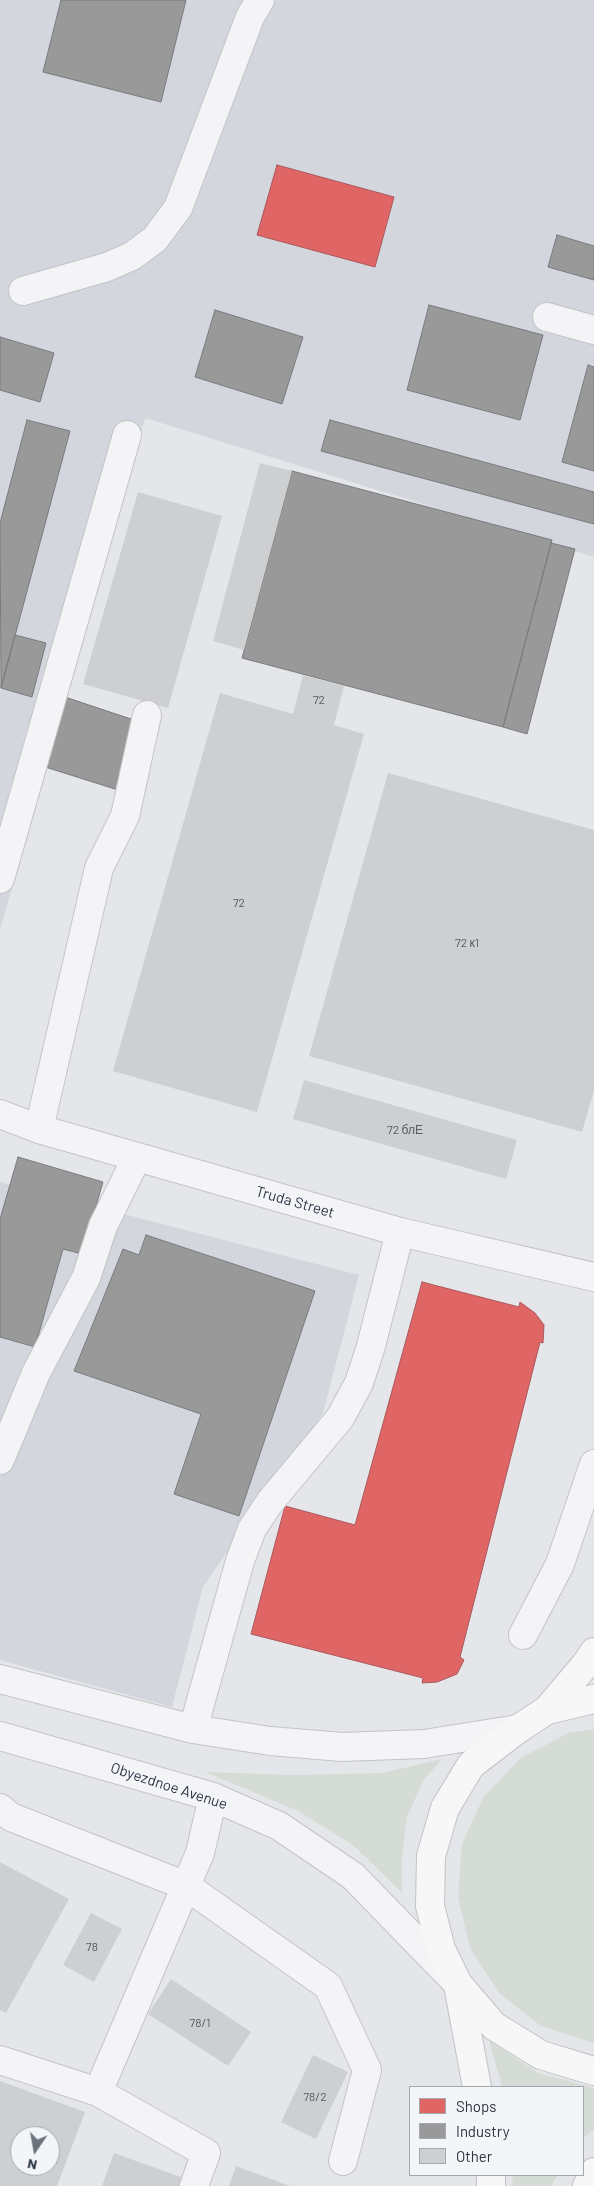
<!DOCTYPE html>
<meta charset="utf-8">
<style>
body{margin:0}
#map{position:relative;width:594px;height:2186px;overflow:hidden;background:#e4e6e9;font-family:Barlow,sans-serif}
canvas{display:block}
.legend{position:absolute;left:409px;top:2086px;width:175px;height:90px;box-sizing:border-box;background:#f3f5f8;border:1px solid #a3a8af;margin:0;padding:6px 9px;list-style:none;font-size:15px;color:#2c3542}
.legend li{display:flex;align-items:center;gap:10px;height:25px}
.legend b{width:25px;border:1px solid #a3a8af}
.north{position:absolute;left:10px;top:2126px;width:50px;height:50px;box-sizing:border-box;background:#f3f5f8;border:1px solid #a3a8af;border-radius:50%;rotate:192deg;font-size:14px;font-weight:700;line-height:20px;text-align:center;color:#2c3542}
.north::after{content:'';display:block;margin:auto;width:18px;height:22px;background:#6c737c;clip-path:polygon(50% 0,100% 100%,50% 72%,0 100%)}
</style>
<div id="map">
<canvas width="594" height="2186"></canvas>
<ul class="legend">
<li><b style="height:14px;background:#e06666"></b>Shops</li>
<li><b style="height:14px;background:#999"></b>Industry</li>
<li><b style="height:14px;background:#cdcfd1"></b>Other</li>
</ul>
<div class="north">N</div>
</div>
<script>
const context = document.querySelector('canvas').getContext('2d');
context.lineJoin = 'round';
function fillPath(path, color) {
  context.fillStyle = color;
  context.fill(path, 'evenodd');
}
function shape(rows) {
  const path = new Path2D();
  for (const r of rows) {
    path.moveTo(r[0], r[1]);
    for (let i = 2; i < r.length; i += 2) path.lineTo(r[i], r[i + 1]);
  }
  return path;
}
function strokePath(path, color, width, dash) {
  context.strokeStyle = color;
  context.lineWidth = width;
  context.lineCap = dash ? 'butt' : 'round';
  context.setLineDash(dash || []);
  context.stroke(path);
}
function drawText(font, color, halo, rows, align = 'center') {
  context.font = font + ' Barlow,sans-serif';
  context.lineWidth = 5;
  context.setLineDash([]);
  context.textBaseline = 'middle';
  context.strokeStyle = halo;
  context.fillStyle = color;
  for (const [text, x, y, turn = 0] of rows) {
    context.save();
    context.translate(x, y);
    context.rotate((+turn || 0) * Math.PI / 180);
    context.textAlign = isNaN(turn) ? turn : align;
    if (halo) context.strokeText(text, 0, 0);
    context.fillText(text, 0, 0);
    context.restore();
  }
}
fillPath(shape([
 [0,0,594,0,594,557,145,418,0,930],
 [0,1182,359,1275,323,1413,203,1587,172,1707,0,1660]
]), '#d3d6dc');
fillPath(shape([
 [594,1729,594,2043,541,2026,499,1993,470,1948,458,1897,462,1844,484,1796,521,1758,568,1733],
 [442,1759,423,1781,407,1817,402,1857,402,1893,353,1845,296,1810,205,1772,294,1775,382,1773],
 [489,2040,538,2073,594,2088,594,2129,583,2138,583,2087,502,2087],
 [512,2175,558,2175,551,2186,513,2186]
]), '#d5dcd5');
const shops = shape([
 [277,165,394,197,375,267,257,235,277,165],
 [422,1282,519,1307,520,1302,535,1313,544,1325,543,1343,540,1342,460,1657,464,1660,457,1674,437,1682,422,1683,423,1678,251,1634,285,1506,355,1525,422,1282]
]);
fillPath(shops, '#e06666');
strokePath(shops, '#aa575b', 1);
const industry = shape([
 [61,0,186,0,161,102,43,72,61,0],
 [557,235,594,246,594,280,548,267,557,235],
 [429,305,543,335,520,420,407,390,429,305],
 [215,310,303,337,282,404,195,377,215,310],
 [0,337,54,353,40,402,0,390,0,337],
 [588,365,594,367,594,471,562,462,588,365],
 [27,420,70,431,1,688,0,523,27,420],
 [330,420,594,492,594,524,321,451,330,420],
 [292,471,552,540,503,727,242,658,292,471],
 [551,543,575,549,527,734,503,727,551,543],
 [15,635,46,643,32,697,1,688,15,635],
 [62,696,140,722,118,790,39,765,62,696],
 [18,1157,103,1182,82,1254,63,1249,35,1347,0,1337,0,1219,18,1157],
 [146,1235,315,1291,239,1516,174,1494,201,1414,74,1371,123,1249,139,1255,146,1235]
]);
fillPath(industry, '#999');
strokePath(industry, '#787b7f', 1);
fillPath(shape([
 [260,463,292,471,244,650,213,641],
 [138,492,222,516,168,708,83,684],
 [303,675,344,686,334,725,364,734,257,1112,113,1071,220,693,293,714],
 [388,773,594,830,594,1090,582,1132,309,1056],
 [304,1080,517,1140,506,1179,293,1119],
 [0,1862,69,1899,6,2013,0,2010],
 [91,1913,122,1929,94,1982,63,1965],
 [171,1979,251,2032,228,2066,148,2014],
 [313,2055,348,2072,316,2139,281,2122],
 [0,2081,85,2112,57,2186,0,2186],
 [20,2136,50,2136,50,2166,20,2166],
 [114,2153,183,2178,180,2186,102,2186],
 [236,2166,290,2186,229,2186]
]), '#cdcfd1');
const minor = shape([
 [23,291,107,267,132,256,155,239,178,208,250,17,260,0],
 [547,317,594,330],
 [0,879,127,435],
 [0,1114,39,1129,400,1232,594,1277],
 [39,1129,99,868,125,816,147,715],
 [0,1460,36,1373,86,1278,103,1226,137,1157],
 [523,1635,560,1564,594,1464],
 [0,1679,193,1729,270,1741,342,1747,424,1744,518,1729],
 [193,1729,240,1561,252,1529,270,1502,340,1418,359,1383,371,1346,400,1232],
 [0,1736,213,1797,279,1826,353,1876,454,1980],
 [0,1808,11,1817,186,1886,328,1986,367,2070,343,2161],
 [0,2060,98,2092,206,2153,194,2186],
 [98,2092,200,1853,213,1797]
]);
const major = shape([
 [594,1652,586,1664,547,1710,518,1729,471,1765,445,1808,431,1856,430,1906,441,1949,458,1984,494,2026,541,2055,594,2071],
 [547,1710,594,1699],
 [458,1985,477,2087],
 [491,2175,491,2186],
 [587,2186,594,2172]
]);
strokePath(minor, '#c2c4c7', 30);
strokePath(major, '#c1c3c7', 30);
strokePath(minor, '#f4f4f6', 28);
strokePath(major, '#f7f7f8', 28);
drawText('12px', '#555c66', null, [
 ["72",319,700],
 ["72",239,903],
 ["72 к1",467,943],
 ["72 блЕ",405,1130],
 ["78",92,1947],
 ["78/1",200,2023],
 ["78/2",315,2097]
]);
drawText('15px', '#2c3542', '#f3f5f8', [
 ["Truda Street",295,1202,16],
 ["Obyezdnoe Avenue",169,1786,18]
]);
</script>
